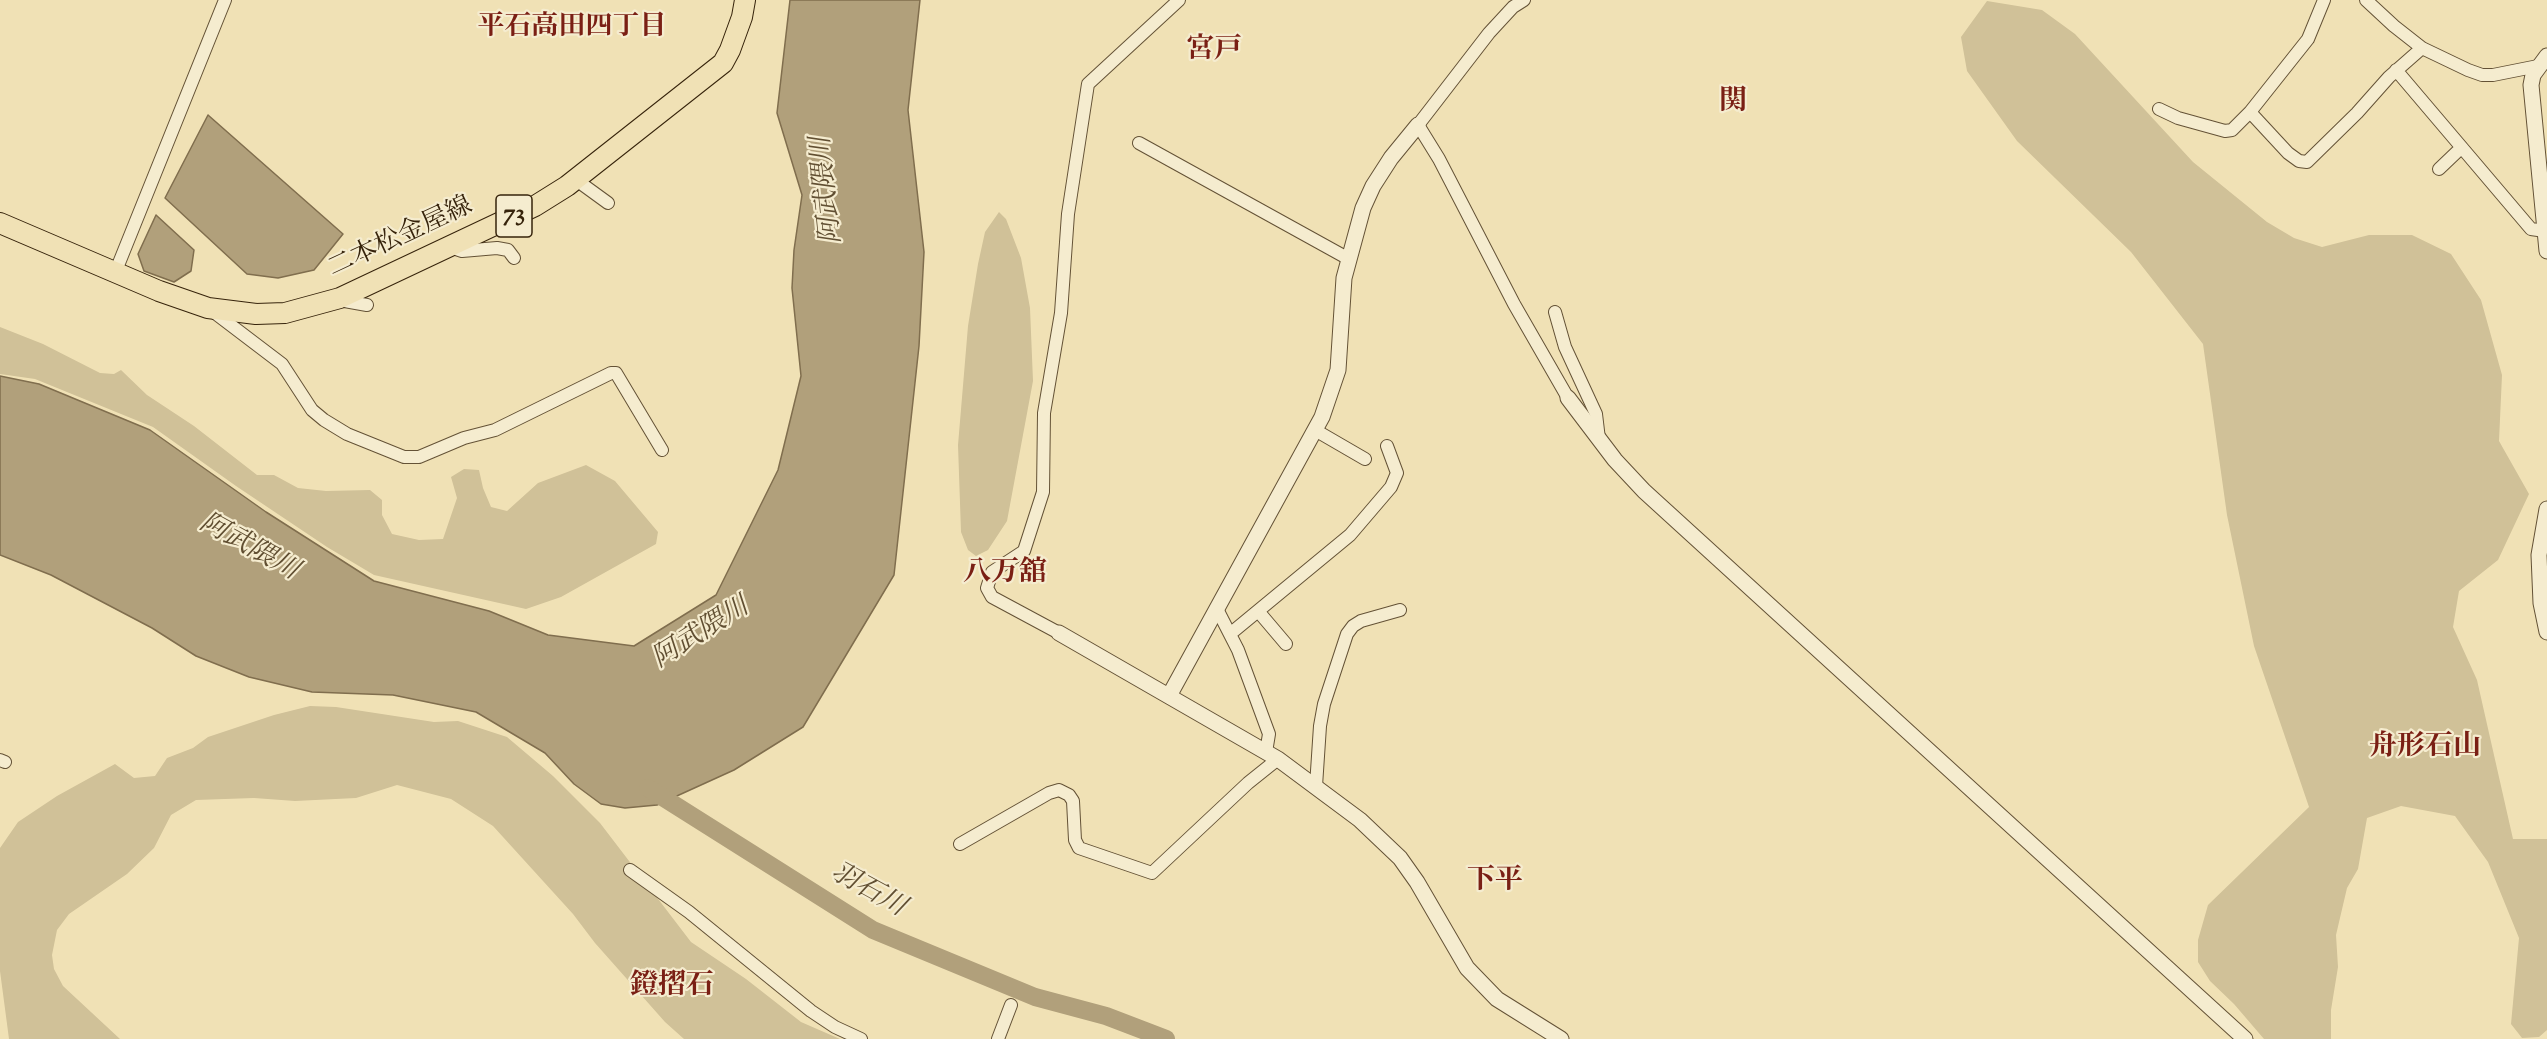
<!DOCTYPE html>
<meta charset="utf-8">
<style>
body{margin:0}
canvas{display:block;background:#f0e1b5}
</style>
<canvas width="2547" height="1039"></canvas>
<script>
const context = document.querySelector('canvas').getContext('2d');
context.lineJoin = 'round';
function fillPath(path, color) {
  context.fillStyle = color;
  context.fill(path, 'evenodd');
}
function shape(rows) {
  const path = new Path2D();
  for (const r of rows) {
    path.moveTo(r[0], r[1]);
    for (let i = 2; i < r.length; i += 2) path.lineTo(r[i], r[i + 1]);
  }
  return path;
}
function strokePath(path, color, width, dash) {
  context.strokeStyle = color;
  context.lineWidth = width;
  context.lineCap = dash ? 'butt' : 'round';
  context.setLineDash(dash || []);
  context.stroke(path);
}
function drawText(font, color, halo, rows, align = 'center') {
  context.font = font + ' "Sorts Mill Goudy","Noto Serif JP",serif';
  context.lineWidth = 4.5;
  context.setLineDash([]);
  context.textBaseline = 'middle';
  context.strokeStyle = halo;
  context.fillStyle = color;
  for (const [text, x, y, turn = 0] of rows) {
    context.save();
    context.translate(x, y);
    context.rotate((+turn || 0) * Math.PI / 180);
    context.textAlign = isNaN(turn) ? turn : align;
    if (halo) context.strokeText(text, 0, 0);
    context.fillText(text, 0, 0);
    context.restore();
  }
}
fillPath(shape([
 [1987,1,2042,10,2075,34,2193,162,2267,222,2294,238,2322,247,2369,235,2412,235,2451,254,2481,300,2502,375,2499,441,2529,494,2498,560,2459,591,2453,627,2477,680,2513,839,2547,839,2547,1030,2539,1037,2522,1038,2511,1024,2519,938,2488,862,2455,816,2401,806,2367,818,2358,869,2347,888,2336,935,2338,967,2331,1010,2331,1039,2264,1039,2234,1004,2210,981,2198,962,2198,940,2208,905,2309,807,2254,646,2227,515,2203,344,2131,252,2017,141,1967,71,1961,37],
 [999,212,1006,219,1021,258,1030,308,1033,381,1007,521,988,550,976,556,968,550,961,532,958,445,968,326,978,264,985,232],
 [0,327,43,344,100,373,114,374,121,370,147,395,194,426,257,475,274,475,298,488,326,491,370,490,382,500,382,515,392,534,419,540,443,539,457,498,451,477,464,469,479,470,483,488,491,507,507,511,538,483,586,465,615,481,658,532,656,544,561,597,526,609,374,575,327,547,236,486,153,427,35,379,0,374],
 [310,706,336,707,434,722,458,721,507,737,553,776,600,823,691,942,746,979,801,1022,840,1039,684,1039,665,1022,595,943,573,914,493,826,451,799,397,785,356,798,295,801,254,798,196,800,171,815,154,848,127,874,69,914,57,930,52,955,54,969,63,986,120,1039,9,1039,0,971,0,848,18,822,57,796,115,764,134,778,155,776,167,758,193,748,208,737,274,715]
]), '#d0c198');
const water = shape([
 [790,0,920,0,908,110,924,252,919,346,894,575,803,727,734,770,657,805,625,808,601,804,574,784,545,753,476,712,393,695,312,692,249,677,196,656,152,628,51,575,0,555,0,376,39,384,150,430,266,512,374,581,489,611,548,635,634,646,716,595,778,470,801,376,792,288,794,250,802,195,777,113,790,0],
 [208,115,343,234,314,270,278,278,247,274,165,198,208,115],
 [156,215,194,250,191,271,174,282,144,271,138,254,156,215]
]);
fillPath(water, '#b1a07b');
strokePath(water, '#806e4e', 1.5);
strokePath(shape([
 [648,788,873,930,1035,997,1106,1016,1166,1039]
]), '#b1a07b', 18);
const minor = shape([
 [1524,0,1513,7,1489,33,1418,125,1439,159,1514,304,1568,398],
 [2366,0,2394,26,2422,48,2468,70,2482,75,2493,75,2538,66],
 [2396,70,2531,229,2545,231],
 [2159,109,2178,118,2225,131,2232,130,2250,112,2308,39,2324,0],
 [2250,112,2288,153,2299,161,2307,162,2357,113,2389,77,2422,48],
 [1139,143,1349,259],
 [2439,169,2461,148],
 [575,179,608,203],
 [450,247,462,251,497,248,508,250,514,258],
 [115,273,225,0],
 [339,300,367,305],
 [211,310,282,364,312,410,324,420,347,434,404,457,419,457,464,438,495,430,611,373,616,373,662,450],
 [1555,312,1565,347,1596,414,1599,439],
 [1315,430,1365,459],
 [1217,609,1238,650,1269,734,1266,752],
 [1258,611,1286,644],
 [1059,633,992,597,987,588,992,572,1024,551,1043,492,1044,413,1061,313,1068,214,1088,84,1179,0],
 [1230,634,1350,535,1391,487,1397,473,1387,446],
 [0,760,5,762],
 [1316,786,1320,726,1324,704,1347,634,1353,626,1361,621,1400,610],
 [960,844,1049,793,1059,790,1069,795,1073,801,1075,840,1079,848,1152,873,1248,783,1278,759],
 [630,870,689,912,811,1011,835,1027,861,1039],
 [998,1039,1011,1005]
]);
const tertiary = shape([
 [2547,56,2533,75,2531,85,2547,251],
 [1568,398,1615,460,1644,491,2245,1039],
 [2547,509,2539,555,2541,603,2547,632],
 [1059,633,1278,759,1360,820,1400,858,1417,882,1467,968,1497,999,1561,1039],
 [1169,696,1322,417,1338,370,1344,278,1363,208,1373,186,1391,158,1418,125]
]);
const primary = shape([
 [0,223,159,291,208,308,256,314,285,313,340,298,535,206,567,186,723,63,730,50,742,17,745,0]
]);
strokePath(minor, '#645236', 14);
strokePath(tertiary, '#645236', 17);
strokePath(primary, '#36230b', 22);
strokePath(minor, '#f5eccf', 12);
strokePath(tertiary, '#f5eccf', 15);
strokePath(primary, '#f0e1b5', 20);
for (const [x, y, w] of [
 [514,216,36]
]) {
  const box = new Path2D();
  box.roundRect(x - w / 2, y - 21, w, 42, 4.5);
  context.fillStyle = '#f5eccf';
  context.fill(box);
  strokePath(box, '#36230b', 1.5);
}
drawText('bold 24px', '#36230b', null, [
 ["73",514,216]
]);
drawText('26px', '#36230b', '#f5eccf', [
 ["二本松金屋線",401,239,-25]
]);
drawText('bold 27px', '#7a1f14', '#f5eccf', [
 ["平石高田四丁目",572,29]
]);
drawText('italic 27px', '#614f32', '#f5eccf', [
 ["阿武隈川",829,190,-96],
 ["阿武隈川",248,549,29],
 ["阿武隈川",702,635,-32],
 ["羽石川",867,892,29]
]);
drawText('bold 28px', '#7a1f14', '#f5eccf', [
 ["宮戸",1214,52],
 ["関",1733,104],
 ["八万舘",1005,575],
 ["舟形石山",2425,749],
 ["下平",1495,883],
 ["鐙摺石",672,988]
]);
</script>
